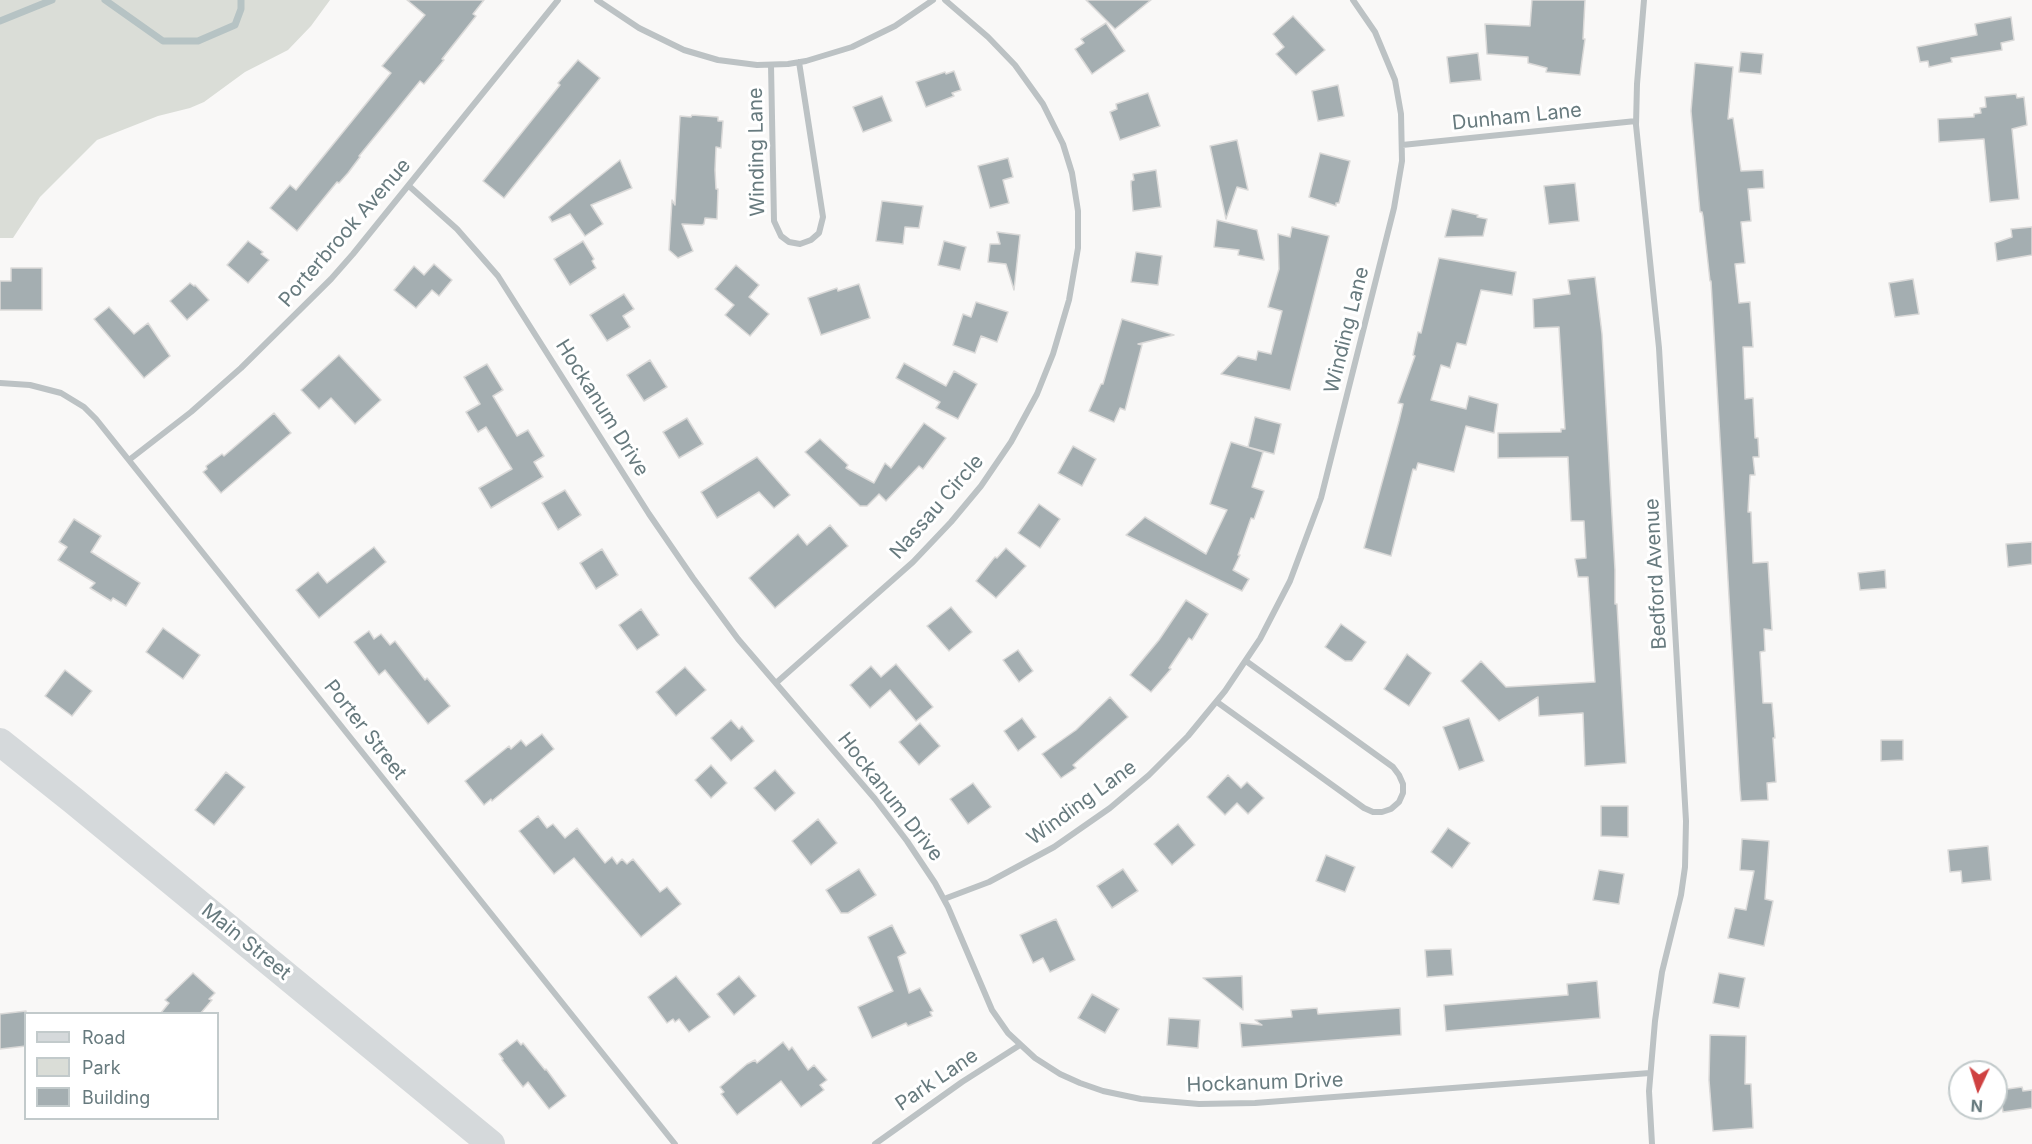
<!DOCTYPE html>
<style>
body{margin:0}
#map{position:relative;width:2032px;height:1144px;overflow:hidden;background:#f9f8f7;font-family:Inter,sans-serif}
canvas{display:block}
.legend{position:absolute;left:24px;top:1012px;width:195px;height:108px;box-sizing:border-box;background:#fff;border:2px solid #c2cacb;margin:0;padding:8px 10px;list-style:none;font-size:18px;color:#677a7e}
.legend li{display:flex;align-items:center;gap:12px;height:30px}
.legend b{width:30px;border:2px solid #c2cacb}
.north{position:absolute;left:1948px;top:1060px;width:60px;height:60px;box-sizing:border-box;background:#fff;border:2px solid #c2cacb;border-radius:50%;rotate:184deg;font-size:16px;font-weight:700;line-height:24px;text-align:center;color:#677a7e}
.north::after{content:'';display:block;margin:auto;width:21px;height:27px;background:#cf4141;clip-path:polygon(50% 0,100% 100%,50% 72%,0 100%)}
</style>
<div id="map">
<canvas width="2032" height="1144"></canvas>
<ul class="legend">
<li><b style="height:8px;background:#d5d9db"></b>Road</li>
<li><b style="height:16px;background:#daddd7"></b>Park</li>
<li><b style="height:16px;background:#a4aeb1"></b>Building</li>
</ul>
<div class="north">N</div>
</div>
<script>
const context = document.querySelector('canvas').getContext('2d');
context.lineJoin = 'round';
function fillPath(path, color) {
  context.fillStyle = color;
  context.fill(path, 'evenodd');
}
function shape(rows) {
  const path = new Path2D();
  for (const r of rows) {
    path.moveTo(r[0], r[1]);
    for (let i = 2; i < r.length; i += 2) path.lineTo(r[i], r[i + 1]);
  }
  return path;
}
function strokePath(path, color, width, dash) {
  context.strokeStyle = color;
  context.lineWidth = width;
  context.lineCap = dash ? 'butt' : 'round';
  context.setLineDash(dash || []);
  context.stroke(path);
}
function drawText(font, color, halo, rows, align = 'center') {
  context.font = font + ' Inter,sans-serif';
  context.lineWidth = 6;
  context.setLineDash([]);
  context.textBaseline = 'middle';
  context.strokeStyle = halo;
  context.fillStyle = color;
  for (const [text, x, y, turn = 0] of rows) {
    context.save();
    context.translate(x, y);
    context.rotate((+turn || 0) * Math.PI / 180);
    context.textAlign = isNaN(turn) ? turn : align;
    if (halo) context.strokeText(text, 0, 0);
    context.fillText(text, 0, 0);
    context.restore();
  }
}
fillPath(shape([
 [0,0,330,0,311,26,288,50,245,72,204,102,190,108,158,116,97,140,40,197,13,238,0,238]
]), '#daddd7');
strokePath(shape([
 [105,0,163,41,198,41,235,25,241,9,241,0],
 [0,21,52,0]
]), '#b6c3c4', 7);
const building = shape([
 [407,0,484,0,473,14,476,16,442,59,444,60,424,84,420,81,359,156,360,157,348,173,339,183,337,182,297,231,270,208,290,185,296,190,391,73,382,66,425,15,407,0],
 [1086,0,1151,0,1115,29,1086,0],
 [1532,0,1585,0,1583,39,1585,39,1580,75,1546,72,1547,68,1528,63,1528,57,1487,54,1485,24,1530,26,1532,0],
 [1293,16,1325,50,1296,75,1276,54,1284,47,1273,34,1293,16],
 [2011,17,2014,40,2001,43,2002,50,1951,58,1952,62,1929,67,1928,61,1920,62,1917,47,1977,35,1975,24,2011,17],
 [1106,23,1125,51,1092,74,1075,49,1084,43,1081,39,1106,23],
 [1741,52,1763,54,1761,74,1739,72,1741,52],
 [1478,53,1481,80,1450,83,1447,57,1478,53],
 [578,60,600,78,504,198,483,181,560,85,558,83,578,60],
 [1695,63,1733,67,1728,119,1733,118,1741,171,1763,170,1764,188,1748,189,1751,221,1741,222,1745,263,1735,264,1739,303,1750,302,1753,347,1743,347,1745,399,1753,398,1755,438,1758,438,1759,457,1753,457,1755,475,1750,475,1748,512,1751,512,1753,563,1768,562,1772,630,1764,629,1765,651,1760,652,1763,703,1772,703,1775,738,1773,738,1776,782,1767,783,1768,800,1741,801,1740,790,1711,281,1710,281,1703,217,1702,212,1700,212,1691,111,1695,63],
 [954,71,961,90,952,93,954,96,926,107,916,82,945,72,946,74,954,71],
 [1338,85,1344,116,1318,121,1312,91,1338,85],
 [1148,93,1160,126,1120,140,1110,112,1117,109,1116,104,1148,93],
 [2016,94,2017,98,2024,97,2027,125,2012,129,2019,199,1990,202,1984,139,1939,142,1938,119,1974,117,1974,114,1981,113,1980,108,1986,107,1985,97,2016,94],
 [882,96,892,121,863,132,853,107,882,96],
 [692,115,718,117,718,121,723,121,721,148,716,147,715,170,716,189,718,189,717,219,705,218,704,224,702,225,682,224,693,251,678,258,669,250,672,200,675,205,680,116,691,117,692,115],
 [1237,140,1248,190,1237,187,1226,219,1210,146,1237,140],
 [1320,153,1350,161,1339,203,1336,203,1336,206,1309,197,1320,153],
 [1008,158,1013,177,1003,180,1009,203,990,208,978,166,1008,158],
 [620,160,632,188,591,205,603,224,585,236,570,214,552,222,549,217,620,160],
 [1156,170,1161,207,1133,211,1131,185,1131,181,1134,180,1133,174,1156,170],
 [1575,183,1579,221,1549,224,1544,186,1575,183],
 [882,201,923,206,919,228,905,227,903,244,876,241,882,201],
 [1452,209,1478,215,1477,217,1487,219,1483,236,1445,237,1452,209],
 [1217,220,1257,230,1264,260,1238,255,1239,250,1214,247,1217,220],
 [1292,227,1329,236,1290,390,1221,374,1238,356,1256,360,1258,351,1271,354,1282,311,1268,307,1279,269,1278,234,1290,237,1292,227],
 [2032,227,2032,255,1997,261,1995,243,2012,237,2011,229,2032,227],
 [997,232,1020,235,1014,290,1006,264,988,262,990,244,1000,244,997,232],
 [248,241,263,252,261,254,269,260,248,283,227,265,248,241],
 [583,241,594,259,592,261,596,268,570,285,554,259,583,241],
 [944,241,966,247,960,270,938,265,944,241],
 [1136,252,1162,256,1158,285,1131,282,1136,252],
 [1439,258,1516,272,1512,295,1481,290,1466,345,1457,343,1450,368,1441,365,1431,400,1466,409,1469,396,1498,404,1494,433,1466,426,1454,472,1418,463,1416,470,1413,469,1391,556,1364,548,1399,421,1403,404,1398,403,1415,356,1413,355,1418,332,1421,333,1439,258],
 [434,264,452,280,439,296,432,290,416,308,394,290,414,266,424,275,434,264],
 [736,265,759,285,749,297,769,314,750,336,725,315,734,305,715,289,736,265],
 [11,268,42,268,42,310,0,310,0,281,11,281,11,268],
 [1595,277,1602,334,1615,570,1615,604,1617,604,1618,622,1626,763,1585,766,1583,713,1539,716,1538,697,1499,721,1461,681,1481,661,1506,687,1595,682,1588,577,1578,577,1575,559,1586,558,1584,521,1571,521,1568,457,1498,458,1498,433,1561,432,1561,429,1565,429,1559,327,1534,328,1533,299,1570,294,1568,280,1595,277],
 [1913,279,1919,314,1895,317,1889,283,1913,279],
 [190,283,194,286,195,285,209,300,187,320,170,301,190,283],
 [859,284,870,318,821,335,808,298,837,288,838,291,859,284],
 [624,294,634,309,623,316,630,327,607,341,590,315,624,294],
 [976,302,1008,312,997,342,981,336,975,353,953,345,963,314,971,317,976,302],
 [109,307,134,334,148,323,170,356,144,378,94,319,109,307],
 [1122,319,1174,335,1138,344,1142,345,1125,410,1120,408,1114,422,1089,411,1101,384,1103,384,1122,319],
 [339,355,381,400,355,424,331,398,319,409,301,390,339,355],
 [650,360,667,387,644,401,627,375,650,360],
 [904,363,946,386,954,371,977,384,958,419,936,408,940,402,896,378,904,363],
 [487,364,503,390,493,396,517,436,528,430,544,456,534,462,543,477,491,508,479,488,512,469,486,427,478,432,466,412,480,404,464,377,487,364],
 [274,413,291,433,221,493,203,472,207,469,206,466,222,454,224,456,274,413],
 [1255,417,1281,424,1274,454,1248,447,1255,417],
 [687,418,703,444,679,458,663,432,687,418],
 [924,423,946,438,923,469,919,466,886,501,879,494,867,506,860,506,805,452,820,439,848,465,846,468,874,483,885,463,891,468,924,423],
 [1231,442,1263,452,1252,487,1264,491,1254,519,1251,518,1238,555,1240,555,1233,570,1249,579,1242,591,1126,535,1145,517,1206,554,1227,510,1210,504,1231,442],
 [1073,446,1096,459,1082,486,1058,473,1073,446],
 [757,457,790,495,774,508,759,492,717,518,701,492,757,457],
 [565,490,581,515,558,530,542,503,565,490],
 [1039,504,1060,519,1040,548,1018,533,1039,504],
 [74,519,101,536,91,552,140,583,126,606,113,598,111,601,90,588,95,583,58,560,67,547,59,542,74,519],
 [830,525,848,546,775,608,749,578,798,534,807,545,830,525],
 [2032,542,2032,564,2008,567,2006,544,2032,542],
 [374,547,386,562,319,618,296,590,318,572,327,583,374,547],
 [1006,548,1026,566,996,598,976,581,995,557,997,558,1006,548],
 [602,549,618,575,596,589,580,563,602,549],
 [1885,570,1886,588,1860,590,1858,573,1885,570],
 [1186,600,1208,614,1192,640,1189,638,1169,668,1171,669,1151,692,1130,675,1159,640,1186,600],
 [951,607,972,632,949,651,927,626,951,607],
 [641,609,659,635,637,650,619,625,641,609],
 [1341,624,1366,642,1352,661,1345,661,1325,647,1341,624],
 [163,628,200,655,183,679,146,652,163,628],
 [369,631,374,639,381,634,390,645,395,641,425,680,427,678,450,706,428,724,385,670,379,675,354,642,369,631],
 [1018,650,1033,671,1019,682,1003,660,1018,650],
 [1407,654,1431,673,1409,706,1384,689,1407,654],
 [896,664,933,707,916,721,890,690,870,708,850,685,871,666,881,677,896,664],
 [685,667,706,690,676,716,656,692,685,667],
 [65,670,92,691,72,716,45,696,65,670],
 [1110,697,1128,717,1073,765,1076,768,1061,778,1042,754,1076,730,1110,697],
 [1022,718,1036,737,1018,751,1004,731,1022,718],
 [1469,718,1484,761,1459,770,1443,727,1469,718],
 [731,720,739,729,742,726,754,741,731,761,711,738,731,720],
 [920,723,940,746,919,765,899,742,920,723],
 [542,734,554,749,492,801,491,799,484,805,465,781,509,746,511,749,521,740,526,746,542,734],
 [1881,740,1903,740,1903,760,1881,761,1881,740],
 [711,765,727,783,711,798,695,780,711,765],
 [775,770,795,793,775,811,754,788,775,770],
 [226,772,245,787,214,825,195,810,226,772],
 [1228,775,1241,788,1247,782,1264,798,1248,814,1237,803,1225,815,1207,797,1228,775],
 [973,783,991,807,968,824,950,799,973,783],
 [1601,806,1628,806,1628,837,1601,836,1601,806],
 [538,816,547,828,553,824,565,838,577,828,605,863,612,857,617,864,622,859,627,864,633,859,660,892,667,887,681,904,641,937,574,858,554,874,519,831,538,816],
 [818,819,837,843,811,865,792,841,818,819],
 [1178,824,1195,845,1172,865,1154,844,1178,824],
 [1448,828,1470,843,1452,868,1431,852,1448,828],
 [1742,839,1769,841,1765,899,1773,901,1764,946,1728,938,1735,908,1746,910,1754,871,1740,870,1742,839],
 [1988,846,1991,880,1962,883,1961,871,1950,872,1948,850,1988,846],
 [1326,855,1355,867,1345,892,1316,881,1326,855],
 [859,869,876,895,848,913,841,913,826,890,859,869],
 [1123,869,1138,891,1112,908,1097,886,1123,869],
 [1599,870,1624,874,1619,904,1593,900,1599,870],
 [1056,919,1075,960,1050,972,1043,958,1033,963,1020,935,1056,919],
 [892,925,906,953,898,957,909,993,920,988,933,1011,930,1012,932,1016,908,1026,906,1023,872,1038,858,1007,893,991,868,937,892,925],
 [1451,949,1453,975,1427,977,1425,950,1451,949],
 [193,973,215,993,209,999,212,1000,200,1014,160,1014,169,1003,165,1000,193,973],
 [1719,973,1745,978,1739,1008,1713,1003,1719,973],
 [676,976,710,1017,689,1032,679,1019,675,1022,673,1019,667,1023,648,997,676,976],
 [739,976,756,996,734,1015,717,994,739,976],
 [1242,976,1243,1010,1203,978,1242,976],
 [1597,981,1600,1018,1446,1031,1444,1005,1568,995,1567,984,1597,981],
 [1092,994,1119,1009,1105,1033,1078,1018,1092,994],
 [1317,1008,1318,1014,1400,1008,1401,1035,1242,1047,1240,1023,1262,1025,1255,1020,1292,1017,1291,1010,1317,1008],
 [26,1011,26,1046,0,1049,0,1014,26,1011],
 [1169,1018,1200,1020,1198,1048,1167,1045,1169,1018],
 [1710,1035,1746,1036,1745,1084,1751,1084,1753,1128,1713,1131,1709,1080,1710,1035],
 [517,1040,521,1045,523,1043,545,1070,546,1069,566,1096,549,1109,528,1082,523,1087,502,1060,503,1059,499,1054,517,1040],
 [783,1042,789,1050,792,1047,808,1070,814,1065,827,1080,820,1085,824,1090,801,1107,781,1081,737,1115,721,1094,724,1092,720,1087,747,1064,755,1060,757,1063,783,1042],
 [2022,1087,2023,1091,2032,1090,2032,1108,2003,1112,2000,1090,2022,1087]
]);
fillPath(building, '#a4aeb1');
strokePath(building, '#dbdad9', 1.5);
strokePath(shape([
 [597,0,639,28,684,50,718,60,757,65,788,64,806,61,852,47,895,26,933,0],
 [1644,0,1637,84,1636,125,1659,348,1686,821,1685,867,1681,895,1662,972,1655,1021,1649,1091,1652,1144],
 [771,65,774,221,781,236,789,242,800,244,811,240,819,233,823,217,799,62],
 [1402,145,1636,121],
 [409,186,457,229,498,276,649,514,693,578,738,639,875,799,907,841,935,883,948,907,992,1010,1008,1033,1035,1058,1060,1074,1080,1083,1103,1091,1141,1099,1199,1104,1255,1103,1650,1073],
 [0,383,30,385,61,393,84,407,96,419,675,1144],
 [129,460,191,412,241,368,331,279,353,254,558,0],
 [776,683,913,562,951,522,981,486,1011,442,1037,394,1053,354,1069,300,1078,248,1078,211,1072,173,1063,144,1043,104,1015,65,988,37,945,0],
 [1217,702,1364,808,1373,812,1382,812,1391,809,1399,802,1403,793,1403,784,1399,775,1393,767,1246,661],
 [944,899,989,882,1054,847,1110,808,1149,775,1188,736,1225,691,1260,639,1290,581,1321,498,1394,208,1402,161,1401,114,1395,80,1375,32,1353,0],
 [875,1144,962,1082,1020,1045]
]), '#bcc2c4', 6);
strokePath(shape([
 [0,742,74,801,491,1144]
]), '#d5d9db', 28);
drawText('20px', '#677a7e', '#fff', [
 ["Dunham Lane",1517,117,-6],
 ["Winding Lane",757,152,-91],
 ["Porterbrook Avenue",345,233,-49],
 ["Winding Lane",1347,330,-76],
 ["Hockanum Drive",602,408,58],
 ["Nassau Circle",937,507,-49],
 ["Bedford Avenue",1656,574,-93],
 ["Porter Street",365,730,52],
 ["Hockanum Drive",890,797,52],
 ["Winding Lane",1082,803,-36],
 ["Main Street",246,942,39],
 ["Park Lane",937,1080,-34],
 ["Hockanum Drive",1265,1083,-2]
]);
</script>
